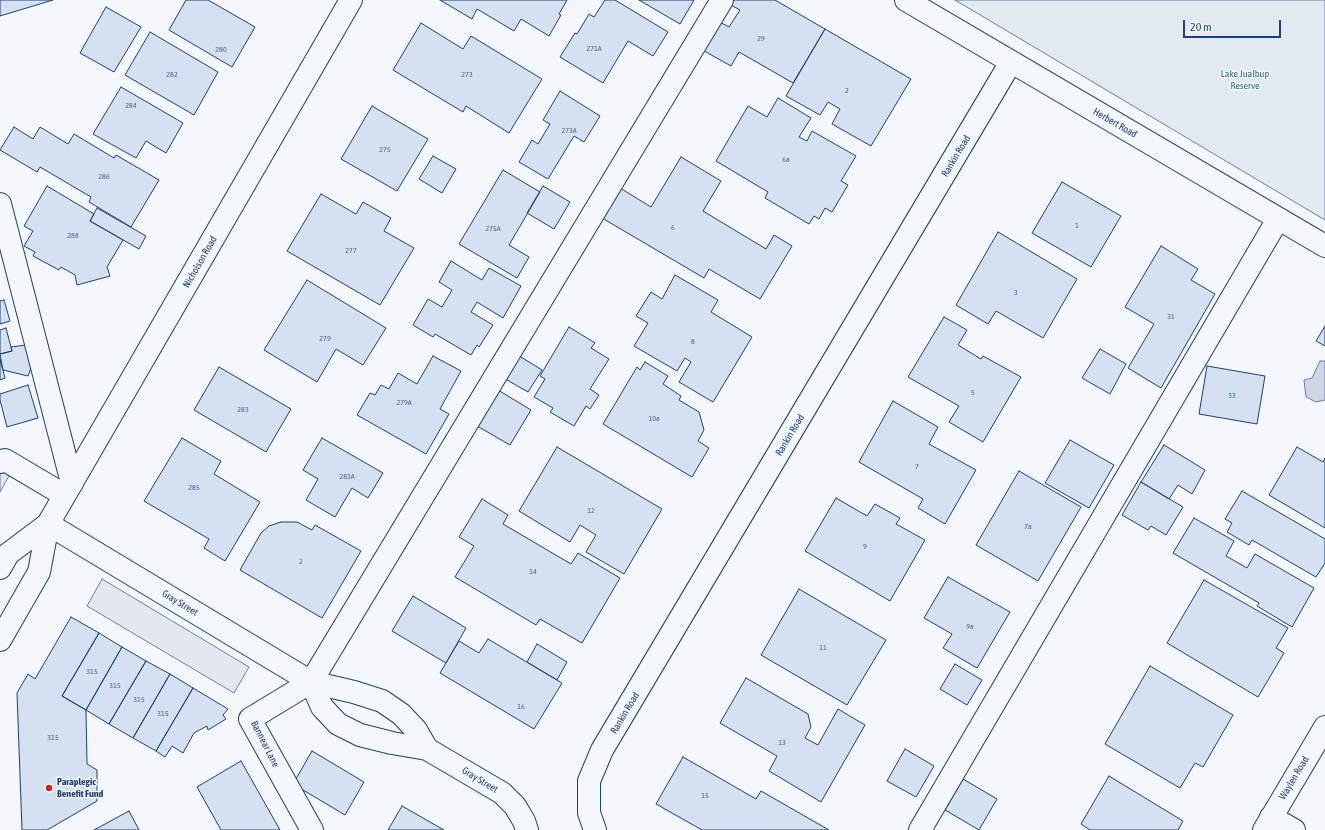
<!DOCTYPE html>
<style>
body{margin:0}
#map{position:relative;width:1325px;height:830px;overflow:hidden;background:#f4f7fb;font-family:"Asap Condensed",sans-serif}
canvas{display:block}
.scale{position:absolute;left:1183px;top:20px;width:98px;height:18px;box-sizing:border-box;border:2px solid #1d3f73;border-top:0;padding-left:5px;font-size:12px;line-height:14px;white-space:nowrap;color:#1d3f73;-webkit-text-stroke:3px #f4f7fb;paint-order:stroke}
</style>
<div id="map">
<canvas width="1325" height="830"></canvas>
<div class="scale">20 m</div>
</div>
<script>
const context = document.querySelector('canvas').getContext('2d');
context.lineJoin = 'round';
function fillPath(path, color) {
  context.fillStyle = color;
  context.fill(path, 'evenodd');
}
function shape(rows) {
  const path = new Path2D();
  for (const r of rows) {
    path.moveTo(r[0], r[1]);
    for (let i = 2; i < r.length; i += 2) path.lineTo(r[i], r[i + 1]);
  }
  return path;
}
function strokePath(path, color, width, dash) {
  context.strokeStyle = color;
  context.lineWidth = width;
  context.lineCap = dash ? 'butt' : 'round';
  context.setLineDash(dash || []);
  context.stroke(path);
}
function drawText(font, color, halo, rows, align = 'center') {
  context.font = font + ' "Asap Condensed",sans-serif';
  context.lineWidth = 3;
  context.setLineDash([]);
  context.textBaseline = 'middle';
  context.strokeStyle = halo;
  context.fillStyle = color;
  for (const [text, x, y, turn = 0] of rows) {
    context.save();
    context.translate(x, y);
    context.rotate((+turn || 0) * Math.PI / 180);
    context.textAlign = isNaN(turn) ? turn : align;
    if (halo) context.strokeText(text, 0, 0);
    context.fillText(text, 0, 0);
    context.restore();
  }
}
const green = shape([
 [955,0,1325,0,1325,220,955,0]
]);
fillPath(green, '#e3e9f0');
strokePath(green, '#687fa3', 1);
const parking = shape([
 [0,468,10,474,0,492,0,468],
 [102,579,249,667,234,693,87,606,102,579]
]);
fillPath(parking, '#e3e8f0');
strokePath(parking, '#687fa3', 1);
const water = shape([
 [1320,361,1325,361,1325,400,1316,402,1306,397,1304,380,1312,378,1320,361]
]);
fillPath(water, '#cfd7e4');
strokePath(water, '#687fa3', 1);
const building = shape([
 [0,0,53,0,0,16,0,0],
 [186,0,208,0,255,27,232,67,169,30,186,0],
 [440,0,567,0,559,14,561,15,549,36,521,19,514,31,477,9,472,19,440,0],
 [605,0,615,0,668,32,653,56,628,41,603,83,560,57,575,33,577,34,589,14,594,17,605,0],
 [639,0,694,0,680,24,639,0],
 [734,0,775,0,825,29,793,83,739,52,731,66,697,47,714,19,729,27,740,10,731,5,734,0],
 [106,7,141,27,114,72,80,53,106,7],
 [421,23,463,49,471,36,542,79,509,133,466,106,463,112,393,70,421,23],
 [825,29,911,79,871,146,832,124,840,109,828,102,820,115,786,96,825,29],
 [150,32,218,72,194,115,125,75,150,32],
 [121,87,183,123,166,153,146,141,136,158,93,134,121,87],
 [560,91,600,116,584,142,574,136,548,179,519,162,532,140,538,144,550,124,543,120,560,91],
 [778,98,811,118,799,137,807,141,812,131,856,156,841,181,848,185,832,212,825,208,819,219,814,216,809,224,765,198,768,192,716,161,748,106,767,117,778,98],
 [372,106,428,139,397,191,341,159,372,106],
 [14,127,33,139,40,127,68,144,74,134,114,158,116,155,159,180,131,227,89,202,91,197,40,167,37,172,0,150,14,127],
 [433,156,456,169,442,193,419,179,433,156],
 [681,157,721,181,703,211,766,249,774,235,792,246,760,299,709,269,704,278,602,218,620,188,651,207,681,157],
 [503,170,540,192,509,245,529,257,517,278,459,244,503,170],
 [1062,182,1121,216,1091,267,1032,233,1062,182],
 [47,186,94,214,90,221,123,240,107,267,110,276,77,285,75,275,61,267,59,270,33,256,35,252,24,246,33,231,24,226,47,186],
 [543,186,570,202,554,229,527,213,543,186],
 [321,194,356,214,363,202,391,218,384,231,414,248,380,305,287,251,321,194],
 [97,208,146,236,139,249,90,221,97,208],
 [998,232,1077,279,1043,338,996,311,988,324,956,305,998,232],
 [1161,246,1198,269,1191,280,1215,294,1161,388,1128,368,1154,324,1125,307,1161,246],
 [451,261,482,280,489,268,521,286,503,318,477,302,471,312,493,325,479,347,477,345,471,355,435,334,433,337,413,325,428,299,442,307,452,290,439,282,451,261],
 [675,275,718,300,711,312,752,337,713,402,679,382,691,362,685,358,677,371,634,346,648,323,636,316,651,292,662,299,675,275],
 [307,280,386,328,363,365,336,349,317,382,264,350,307,280],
 [4,300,10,321,0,324,0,301,4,300],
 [944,317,967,330,958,345,981,359,983,356,1021,377,983,442,949,422,959,406,908,377,944,317],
 [1325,326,1325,346,1316,341,1325,326],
 [569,327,595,343,591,348,609,359,590,389,599,395,590,409,586,406,574,426,550,412,553,408,534,397,545,379,540,376,569,327],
 [6,328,12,351,0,354,0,330,6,328],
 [26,345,32,365,28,376,3,370,0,354,12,351,11,347,26,345],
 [1100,349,1126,364,1110,394,1082,378,1100,349],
 [516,354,542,370,528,392,502,377,516,354],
 [433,356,461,371,440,409,449,414,426,454,357,415,370,393,375,395,381,385,389,389,398,373,417,384,433,356],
 [0,359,5,378,0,380,0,359],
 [645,362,668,376,663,384,681,396,679,400,699,412,704,430,698,441,709,448,692,477,603,424,637,367,640,370,645,362],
 [1207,366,1265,376,1257,424,1199,414,1207,366],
 [219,367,291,409,266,452,194,410,219,367],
 [28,385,38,418,7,427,0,400,0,394,28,385],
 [498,390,531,410,510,445,477,426,498,390],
 [893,401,938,427,929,444,976,470,945,524,918,508,923,499,859,462,893,401],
 [182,438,221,461,214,474,260,502,225,561,204,548,209,539,144,501,182,438],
 [322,438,383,473,368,498,352,488,335,517,306,500,318,479,303,470,322,438],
 [1070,440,1114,465,1089,508,1045,483,1070,440],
 [1164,445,1205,470,1192,494,1178,485,1169,499,1141,482,1164,445],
 [557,447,662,509,624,574,586,552,596,535,580,525,570,542,519,511,557,447],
 [1297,447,1323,462,1325,458,1325,528,1269,495,1297,447],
 [1019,471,1081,507,1038,581,976,545,1019,471],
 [1141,482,1183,507,1166,535,1151,526,1148,530,1122,515,1141,482],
 [1242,491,1325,539,1325,563,1316,577,1252,540,1249,545,1227,532,1232,523,1225,519,1242,491],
 [836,498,867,516,875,504,900,518,896,524,925,540,890,601,805,551,836,498],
 [482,499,508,515,503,524,571,564,578,553,620,578,582,643,540,619,536,625,455,577,474,546,459,537,482,499],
 [1194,518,1234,541,1226,556,1247,568,1255,554,1314,588,1292,627,1257,606,1259,603,1173,553,1194,518],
 [281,522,297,522,312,530,315,525,361,551,322,618,240,570,261,533,269,526,281,522],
 [948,577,1010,612,977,668,943,648,952,634,924,618,948,577],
 [1204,580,1288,628,1276,648,1284,653,1258,697,1167,643,1204,580],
 [799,589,886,640,847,705,761,655,799,589],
 [413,596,466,628,446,663,392,631,413,596],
 [71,617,99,633,62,696,86,710,87,764,97,770,97,801,47,830,22,830,17,693,28,674,35,679,71,617],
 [99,633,122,647,86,710,62,696,99,633],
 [488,639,562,683,534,729,440,673,459,641,479,653,488,639],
 [537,644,567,662,557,680,527,662,537,644],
 [122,647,146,661,109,724,86,710,122,647],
 [146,661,170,674,133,738,109,724,146,661],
 [955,664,982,680,967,705,940,689,955,664],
 [1150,666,1233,715,1203,767,1195,763,1180,788,1105,744,1150,666],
 [170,674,193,688,156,751,133,738,170,674],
 [746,678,808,714,811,727,805,738,818,745,838,709,865,725,821,802,769,771,777,756,720,723,746,678],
 [193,688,228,709,223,715,226,719,208,730,207,726,194,733,183,753,172,746,165,757,156,751,193,688],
 [905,749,934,766,916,797,887,781,905,749],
 [312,751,364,782,345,815,293,784,312,751],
 [683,757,756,799,761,791,829,830,702,830,656,804,683,757],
 [241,761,280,830,221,830,197,787,241,761],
 [1109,776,1183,821,1178,830,1090,830,1081,824,1109,776],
 [963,779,997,799,979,830,945,810,963,779],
 [402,806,444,830,388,830,402,806],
 [129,811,139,830,94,830,129,811]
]);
fillPath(building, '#d5e0f0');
strokePath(building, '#1d3f73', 1);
const minor = shape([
 [906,0,1325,246],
 [0,204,72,483],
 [0,462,5,460,64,495],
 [48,524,311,682,354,692,382,701,401,714,416,730,427,749],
 [311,682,322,707,338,724,360,735,392,743,427,749,502,793,515,806,524,821,527,830],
 [1271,817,1294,830],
 [312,830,250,719,311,682,722,0],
 [595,830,589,813,589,781,602,750,1011,62],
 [920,830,1278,219],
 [1264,830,1325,727]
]);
const major = shape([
 [0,568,8,554,48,524],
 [0,640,39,572,48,524,351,0]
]);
strokePath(minor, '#1d3f73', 24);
strokePath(major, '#1d3f73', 24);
strokePath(minor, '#f4f7fb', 22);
strokePath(major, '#f4f7fb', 22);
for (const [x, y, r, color] of [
 [49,788,4,"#c62828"]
]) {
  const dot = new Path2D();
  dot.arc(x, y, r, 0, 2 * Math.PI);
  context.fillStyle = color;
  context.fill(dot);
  strokePath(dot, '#f4f7fb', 1.5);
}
drawText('8px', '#4b6792', null, [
 ["29",761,38],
 ["271A",594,48],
 ["280",221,49],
 ["282",172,74],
 ["273",467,74],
 ["2",847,90],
 ["284",131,105],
 ["273A",569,130],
 ["275",385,149],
 ["6a",786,159],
 ["286",104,176],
 ["1",1077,225],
 ["6",673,227],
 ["275A",493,228],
 ["288",73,235],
 ["277",351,250],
 ["3",1016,292],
 ["31",1171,316],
 ["279",325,338],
 ["8",693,341],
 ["5",973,392],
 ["33",1232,395],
 ["279A",404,402],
 ["283",243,409],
 ["10a",654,418],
 ["7",917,466],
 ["283A",347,476],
 ["285",194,487],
 ["12",591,510],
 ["7a",1028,526],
 ["9",865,546],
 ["2",301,561],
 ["14",533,571],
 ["9a",970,626],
 ["11",823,647],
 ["315",92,671],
 ["315",115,685],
 ["315",139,699],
 ["16",521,706],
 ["315",163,713],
 ["315",53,737],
 ["13",782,742],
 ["15",705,795]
]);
drawText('10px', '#2c6c60', '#f4f7fb', [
 ["Lake Jualbup",1245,74],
 ["Reserve",1245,86]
]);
drawText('10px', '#1d3f73', '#f4f7fb', [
 ["Herbert Road",1115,123,30],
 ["Rankin Road",956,156,-59],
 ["Nicholson Road",200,262,-60],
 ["Rankin Road",790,435,-59],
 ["Gray Street",180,603,31],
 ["Rankin Road",625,713,-59],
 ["Bannear Lane",265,744,63],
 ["Waylen Road",1294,778,-59],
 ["Gray Street",480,780,31]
]);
drawText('bold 10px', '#1d3f73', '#f4f7fb', [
 ["Paraplegic",57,782],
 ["Benefit Fund",57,794]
], 'left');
</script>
